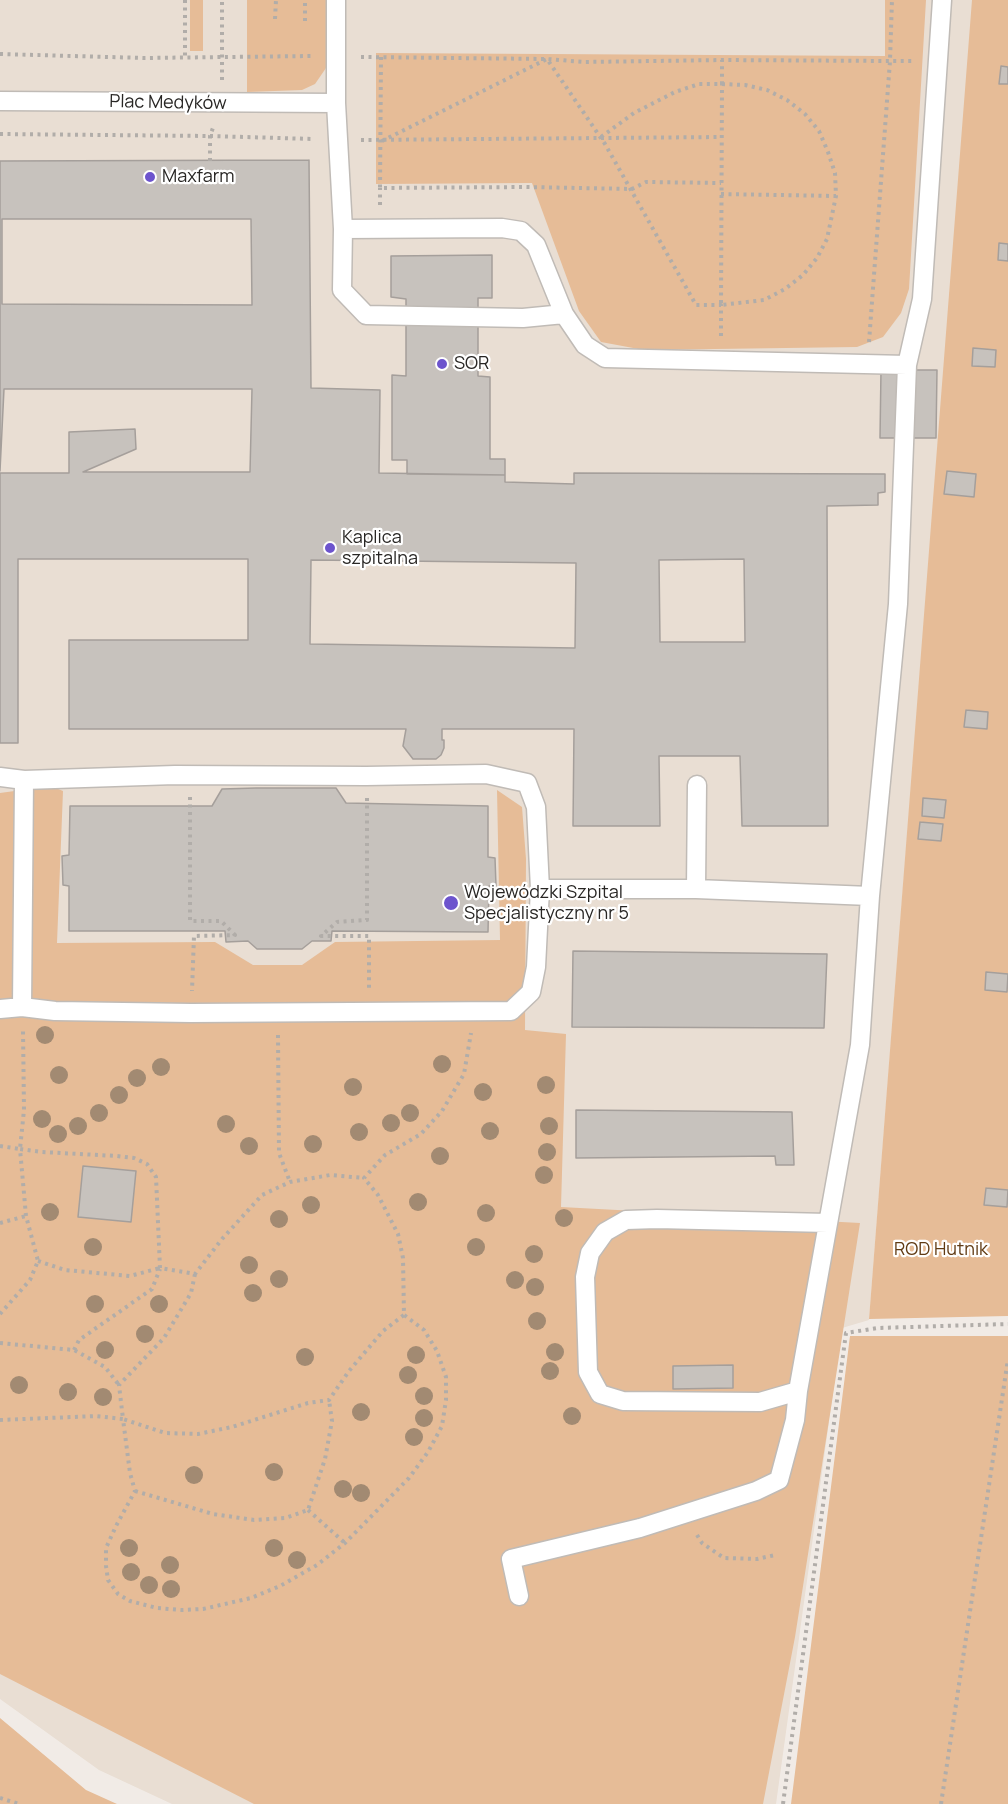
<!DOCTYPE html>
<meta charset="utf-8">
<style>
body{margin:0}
canvas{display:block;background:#f1ebe6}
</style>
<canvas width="1008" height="1804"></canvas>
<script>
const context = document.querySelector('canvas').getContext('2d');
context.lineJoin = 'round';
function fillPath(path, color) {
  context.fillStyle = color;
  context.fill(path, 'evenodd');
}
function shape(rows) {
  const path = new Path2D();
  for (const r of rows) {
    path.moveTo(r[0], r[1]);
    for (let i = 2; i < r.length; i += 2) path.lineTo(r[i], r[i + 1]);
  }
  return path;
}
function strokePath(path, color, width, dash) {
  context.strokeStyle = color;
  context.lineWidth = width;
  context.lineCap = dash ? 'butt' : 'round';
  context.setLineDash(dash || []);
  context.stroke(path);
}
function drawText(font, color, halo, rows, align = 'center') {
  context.font = font + ' Manrope,sans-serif';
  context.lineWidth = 4.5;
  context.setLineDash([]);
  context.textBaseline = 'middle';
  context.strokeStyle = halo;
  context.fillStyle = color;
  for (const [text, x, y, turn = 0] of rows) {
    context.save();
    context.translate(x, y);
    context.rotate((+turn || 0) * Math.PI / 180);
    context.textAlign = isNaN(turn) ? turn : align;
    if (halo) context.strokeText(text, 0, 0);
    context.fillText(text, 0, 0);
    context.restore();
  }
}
fillPath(shape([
 [0,0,973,0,869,1320,842,1328,776,1804,172,1804,99,1770,0,1699]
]), '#e9ded3');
fillPath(shape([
 [190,0,203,0,203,51,190,51],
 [247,0,327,0,326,68,315,84,302,90,247,92],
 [885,0,926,0,909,289,901,313,883,337,857,347,644,350,601,342,579,311,532,183,376,184,376,53,885,56],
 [972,0,1008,0,1008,1316,869,1319],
 [51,786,63,791,57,943,215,942,253,965,302,965,335,942,500,940,497,790,522,807,526,859,525,1030,566,1034,561,1207,860,1223,795,1637,763,1804,254,1804,0,1674,0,793],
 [850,1336,1008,1336,1008,1804,791,1804],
 [0,1718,86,1790,117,1804,0,1804]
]), '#e6bc97');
const building = shape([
 [1001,66,1008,67,1008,84,999,84,1001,66],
 [309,160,311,388,380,390,379,473,505,475,505,482,574,484,574,473,885,474,885,492,878,493,878,505,827,506,828,826,742,826,740,756,659,756,660,826,573,826,574,729,442,729,442,740,444,740,444,748,441,755,436,759,413,759,403,746,406,729,69,729,69,640,248,640,248,559,18,559,18,743,0,743,0,473,69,473,69,432,135,429,136,449,83,472,250,472,252,389,4,389,0,471,0,161,309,160],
 [2,219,251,219,252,305,2,304,2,219],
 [744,559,745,642,660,642,659,560,744,559],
 [311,560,576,563,575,648,310,644,311,560],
 [999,243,1008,244,1008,261,998,260,999,243],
 [492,255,492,298,478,298,478,376,490,377,490,459,505,459,505,475,407,474,407,460,392,460,392,375,406,376,406,299,391,297,391,256,492,255],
 [973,348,996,350,995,367,972,366,973,348],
 [881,370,937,370,936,438,880,438,881,370],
 [947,471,976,474,974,497,944,494,947,471],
 [966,710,988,712,987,729,964,727,966,710],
 [256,788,336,788,346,803,488,806,488,857,495,858,496,886,489,886,488,932,332,931,331,941,312,941,302,949,257,949,248,941,226,942,225,931,69,931,69,886,63,885,62,856,69,855,70,806,212,806,222,789,256,788],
 [923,798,946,800,944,818,922,816,923,798],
 [920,822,943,824,941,841,918,839,920,822],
 [573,951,827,954,824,1028,572,1027,573,951],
 [986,972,1008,974,1007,992,985,990,986,972],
 [576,1110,792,1112,794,1165,776,1165,775,1156,576,1158,576,1110],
 [83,1166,136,1171,131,1222,78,1217,83,1166],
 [986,1188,1008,1190,1007,1207,984,1205,986,1188],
 [733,1365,733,1388,673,1389,673,1366,733,1365]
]);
fillPath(building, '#c7c2bd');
strokePath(building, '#a59f9b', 1.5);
const service = shape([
 [336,0,336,103,343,229,502,228,521,231,536,245,564,314,585,345,605,358,907,365,922,299,942,0],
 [0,101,336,103],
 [343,229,342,290,366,315,523,318,564,314],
 [0,777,24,780,22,1007,55,1011,191,1013,511,1011,531,992,536,967,540,889,696,889,870,896],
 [24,780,175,775,366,776,486,774,527,783,536,807,540,889],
 [696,889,697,785],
 [0,1009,22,1007],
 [798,1391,760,1402,623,1401,600,1394,588,1372,585,1277,590,1253,605,1232,626,1220,657,1219,828,1223],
 [519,1596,511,1559,640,1528,756,1491,779,1480,795,1420,798,1391,860,1045,870,896,898,604,907,365]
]);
strokePath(service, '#c0bbb6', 21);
strokePath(shape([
 [185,0,185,58],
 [275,19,276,0],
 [305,21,305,0],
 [0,54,144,58,311,56],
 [361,57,547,59,584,62,722,60,890,61,892,0],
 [381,57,380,188,526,187,632,189,646,182,721,183],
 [222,80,222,0],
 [722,84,745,85,767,90,787,100,805,114,819,131,828,152,835,173,836,196,827,239,817,258,803,275,785,289,764,300,721,305,722,84],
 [0,134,210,136,314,139],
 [601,137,634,113,675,92,699,84,722,84,722,60],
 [361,140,721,137],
 [382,141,547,59,605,144,696,305,721,305,721,337],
 [210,161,210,136,214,125],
 [721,194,836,196],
 [380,205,380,188],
 [869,342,890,61,913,61],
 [190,797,190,921,221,921,235,935,194,936,192,991],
 [367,798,367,920,337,922,321,936,369,936,369,990],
 [278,1035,279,1153,290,1182],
 [0,1146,20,1149,24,1110,23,1029],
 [0,1223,26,1216],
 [38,1261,65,1270,130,1276,160,1268],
 [195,1274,191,1293,164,1338,119,1385,123,1419,165,1433,198,1434,232,1427,308,1403,329,1400,349,1371,383,1331,404,1315],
 [0,1314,30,1280,38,1261,26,1216,20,1149,42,1152,117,1156,134,1158,147,1164,156,1177,160,1268,195,1274,222,1239,262,1195,290,1182,330,1175,364,1178],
 [0,1343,74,1350,105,1367,119,1385],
 [74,1350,79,1340,152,1289,160,1269],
 [0,1420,96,1416,123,1419,130,1473,135,1491,116,1526,106,1548,106,1566,108,1580,118,1594,130,1601,157,1608,182,1610,203,1609,251,1598,280,1586,317,1565,345,1543,409,1478,428,1452,442,1426,446,1400,446,1377,437,1351,424,1330,404,1315,403,1258,398,1234,378,1195,364,1178,385,1155,421,1134,442,1111,464,1074,471,1033],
 [135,1491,213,1514,254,1520,285,1518,308,1510,325,1459,332,1421,329,1400],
 [308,1510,345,1543],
 [697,1535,702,1543,724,1558,757,1559,775,1555],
 [0,1798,19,1804],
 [783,1804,846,1333,878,1328,1008,1324],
 [941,1804,1008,1359]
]), '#b1ada9', 4, [3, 4.5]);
strokePath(service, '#fff', 18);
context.fillStyle = '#a28a72';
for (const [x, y] of [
 [45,1035],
 [442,1064],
 [161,1067],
 [59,1075],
 [137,1078],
 [546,1085],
 [353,1087],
 [483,1092],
 [119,1095],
 [99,1113],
 [410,1113],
 [42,1119],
 [391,1123],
 [226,1124],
 [78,1126],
 [549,1126],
 [490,1131],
 [359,1132],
 [58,1134],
 [313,1144],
 [249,1146],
 [547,1152],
 [440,1156],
 [544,1175],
 [418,1202],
 [311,1205],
 [50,1212],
 [486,1213],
 [564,1218],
 [279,1219],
 [93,1247],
 [476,1247],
 [534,1254],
 [249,1265],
 [279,1279],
 [515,1280],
 [535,1287],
 [253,1293],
 [95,1304],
 [159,1304],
 [537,1321],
 [145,1334],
 [105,1350],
 [555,1352],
 [416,1355],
 [305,1357],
 [550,1371],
 [408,1375],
 [19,1385],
 [68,1392],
 [424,1396],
 [103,1397],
 [361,1412],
 [572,1416],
 [424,1418],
 [414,1437],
 [274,1472],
 [194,1475],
 [343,1489],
 [361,1493],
 [129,1548],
 [274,1548],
 [297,1560],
 [170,1565],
 [131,1572],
 [149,1585],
 [171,1589]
]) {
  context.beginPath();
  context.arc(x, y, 9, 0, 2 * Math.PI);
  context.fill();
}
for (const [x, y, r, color] of [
 [150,177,6,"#6d54cd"],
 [442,364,6,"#6d54cd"],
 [330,548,6,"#6d54cd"],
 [451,903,8,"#6d54cd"]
]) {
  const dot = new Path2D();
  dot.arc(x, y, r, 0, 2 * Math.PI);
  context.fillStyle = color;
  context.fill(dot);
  strokePath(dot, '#fff', 2);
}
drawText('18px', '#282624', '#fff', [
 ["Plac Medyków",168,103,1]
]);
drawText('18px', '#282624', '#fff', [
 ["Maxfarm",162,177],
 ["SOR",454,364],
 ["Kaplica",342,538],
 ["szpitalna",342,559],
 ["Wojewódzki Szpital",464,893],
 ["Specjalistyczny nr 5",464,914]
], 'left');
drawText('18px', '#613b14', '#fff', [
 ["ROD Hutnik",941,1250]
]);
</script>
